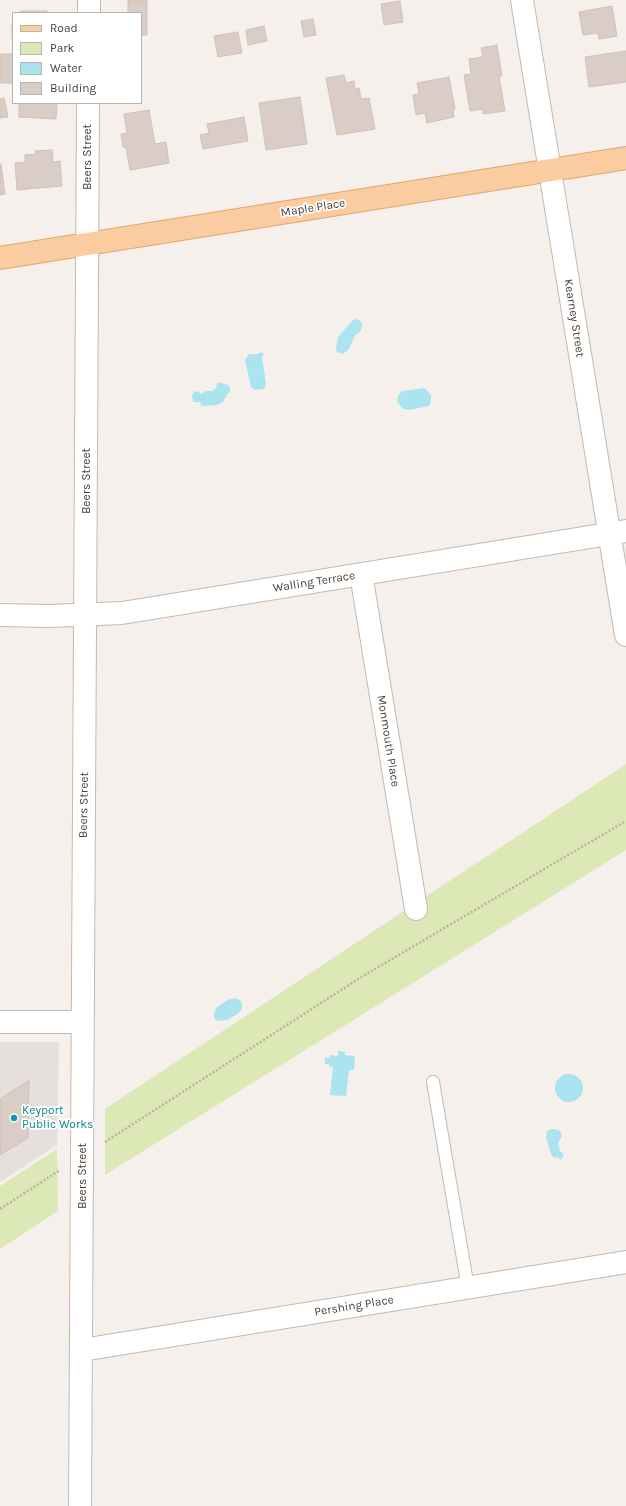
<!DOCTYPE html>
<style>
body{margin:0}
#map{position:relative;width:626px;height:1506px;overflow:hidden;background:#f5f0ec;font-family:Karla,sans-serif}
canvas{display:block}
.legend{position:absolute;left:12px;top:12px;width:130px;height:92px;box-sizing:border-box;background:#fff;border:1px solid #b7b3b0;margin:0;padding:5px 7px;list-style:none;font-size:12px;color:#4a4039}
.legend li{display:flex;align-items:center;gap:8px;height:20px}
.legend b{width:20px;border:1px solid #b7b3b0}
</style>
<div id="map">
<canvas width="626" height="1506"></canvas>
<ul class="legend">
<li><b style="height:5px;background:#fbcc9f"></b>Road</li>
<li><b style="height:11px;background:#dde8b7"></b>Park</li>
<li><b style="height:11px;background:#abe3ef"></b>Water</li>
<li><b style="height:11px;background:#dacdc5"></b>Building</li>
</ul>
</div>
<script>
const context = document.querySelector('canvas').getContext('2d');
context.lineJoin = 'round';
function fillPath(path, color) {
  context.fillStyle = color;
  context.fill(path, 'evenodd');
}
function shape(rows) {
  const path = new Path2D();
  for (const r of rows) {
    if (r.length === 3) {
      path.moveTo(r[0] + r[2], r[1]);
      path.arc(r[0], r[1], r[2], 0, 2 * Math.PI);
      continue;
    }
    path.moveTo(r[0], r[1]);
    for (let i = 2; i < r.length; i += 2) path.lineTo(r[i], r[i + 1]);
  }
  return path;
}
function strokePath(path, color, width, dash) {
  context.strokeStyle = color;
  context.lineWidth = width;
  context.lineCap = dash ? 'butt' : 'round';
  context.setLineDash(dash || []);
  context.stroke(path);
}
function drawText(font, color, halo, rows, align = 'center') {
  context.font = font + ' Karla,sans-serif';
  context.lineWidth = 3.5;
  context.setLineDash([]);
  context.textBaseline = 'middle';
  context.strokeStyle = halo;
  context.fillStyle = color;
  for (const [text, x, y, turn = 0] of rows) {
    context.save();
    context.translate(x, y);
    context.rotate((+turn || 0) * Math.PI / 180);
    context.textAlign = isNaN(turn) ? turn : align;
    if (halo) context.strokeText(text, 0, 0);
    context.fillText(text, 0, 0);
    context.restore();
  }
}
fillPath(shape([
 [0,1042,59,1042,57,1145,0,1182]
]), '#e5e0dd');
fillPath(shape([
 [626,764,626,850,105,1175,105,1109],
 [57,1149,58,1211,0,1249,0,1186]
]), '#dde8b7');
fillPath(shape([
 [355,319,359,320,362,323,362,327,360,332,355,335,349,349,343,354,337,352,336,349,338,337,352,321],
 [261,352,264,354,262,357,266,384,264,389,255,390,251,387,245,360,249,354,258,354],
 [218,382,228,385,230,388,230,392,227,394,223,402,217,405,203,406,201,405,200,402,193,402,192,395,194,392,198,391,201,394,206,391,212,391,215,389],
 [425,388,431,395,431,401,429,406,409,410,403,409,397,401,398,396,402,391],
 [235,998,240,1000,242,1004,242,1009,239,1013,227,1020,217,1021,214,1018,214,1013,217,1007,229,999],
 [338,1051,345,1052,345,1055,355,1056,354,1070,349,1070,346,1096,330,1095,333,1067,329,1066,329,1064,325,1064,325,1058,329,1058,330,1055,338,1056],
 [569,1088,14],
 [552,1129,555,1129,560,1131,562,1136,558,1143,560,1151,564,1155,561,1160,558,1157,555,1158,552,1156,551,1154,546,1137,547,1131]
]), '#abe3ef');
const building = shape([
 [128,0,147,0,147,35,141,35,141,13,128,13,128,0],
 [400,1,403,22,384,25,381,4,400,1],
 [612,6,617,36,599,39,598,33,583,35,579,12,612,6],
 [21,11,47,11,47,13,21,13,21,11],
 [313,19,316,35,304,37,301,21,313,19],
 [12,24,13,24,13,39,12,39,12,24],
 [264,26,267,41,248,45,246,30,264,26],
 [238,32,242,53,218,57,214,36,238,32],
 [497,45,502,76,499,76,505,111,483,114,483,109,470,111,464,75,471,74,469,59,483,57,481,48,497,45],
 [626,51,626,82,589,87,585,57,626,51],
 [0,54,13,54,13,83,0,83,0,54],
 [344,75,346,83,354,81,355,89,359,88,361,99,369,98,375,129,337,135,326,78,344,75],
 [449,77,455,109,453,110,454,117,427,123,425,113,416,115,413,95,419,94,417,83,449,77],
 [300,97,307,144,266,150,259,103,300,97],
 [4,98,8,117,0,118,0,99,4,98],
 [19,103,57,103,56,119,19,117,19,103],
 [149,110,155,144,166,142,169,163,130,170,126,148,123,147,121,134,127,133,124,114,149,110],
 [244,117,248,141,203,149,200,135,209,133,207,124,244,117],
 [52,150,53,162,60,161,62,186,17,190,15,163,25,162,25,155,36,154,35,151,52,150],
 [1,164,5,194,0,195,0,165,1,164],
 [29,1080,28,1138,0,1155,0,1099,29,1080]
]);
fillPath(building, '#dacdc5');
strokePath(building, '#d2c0b5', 1);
const service = shape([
 [433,1082,468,1288]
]);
const minor = shape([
 [522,0,626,635],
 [89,13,89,0],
 [361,574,416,909],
 [0,615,49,616,122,613,626,531],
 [0,1022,82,1022],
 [82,1350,626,1262],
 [80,1506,88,103]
]);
const primary = shape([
 [0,258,626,158]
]);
strokePath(service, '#c4b9b1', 14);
strokePath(minor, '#c4b9b1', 24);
strokePath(primary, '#e1a46e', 24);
strokePath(shape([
 [105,1142,363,976,626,821],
 [0,1209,60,1170]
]), '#c2aea0', 2.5, [2, 2]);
strokePath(service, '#fff', 12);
strokePath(minor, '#fff', 22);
strokePath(primary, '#fbcc9f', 22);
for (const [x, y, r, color] of [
 [14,1118,4,"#0f9aa8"]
]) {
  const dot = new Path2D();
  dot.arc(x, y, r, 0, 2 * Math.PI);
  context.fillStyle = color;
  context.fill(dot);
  strokePath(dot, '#fff', 1.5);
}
drawText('12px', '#4a4039', '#fff', [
 ["Beers Street",88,157,-90],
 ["Maple Place",313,208,-9],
 ["Kearney Street",574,318,81],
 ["Beers Street",87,481,-90],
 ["Walling Terrace",314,582,-9],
 ["Monmouth Place",388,741,81],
 ["Beers Street",84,805,-89],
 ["Beers Street",83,1176,-90],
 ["Pershing Place",354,1306,-9]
]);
drawText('12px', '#0d838f', '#fff', [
 ["Keyport",22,1111],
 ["Public Works",22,1125]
], 'left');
</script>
